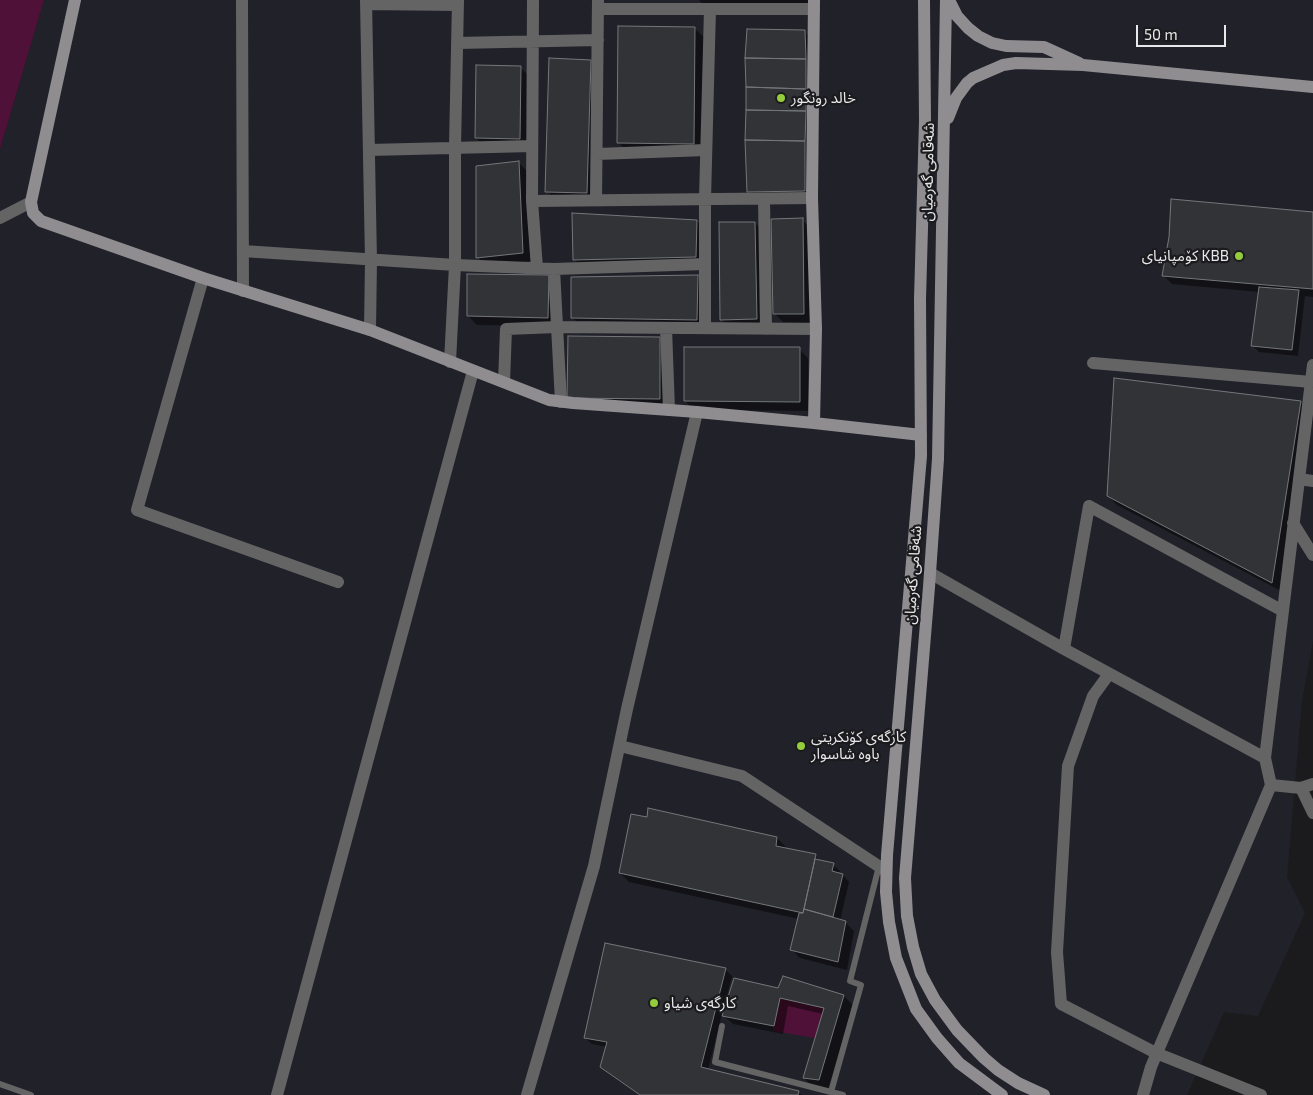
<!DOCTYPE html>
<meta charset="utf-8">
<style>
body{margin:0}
#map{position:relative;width:1313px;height:1095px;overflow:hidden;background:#1b1b1e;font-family:"Exo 2",sans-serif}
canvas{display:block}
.scale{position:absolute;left:1136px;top:25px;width:90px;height:22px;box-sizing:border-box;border:2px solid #e8e8ea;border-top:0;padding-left:6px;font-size:15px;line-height:18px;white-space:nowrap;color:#e8e8ea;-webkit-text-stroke:4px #1b1b1e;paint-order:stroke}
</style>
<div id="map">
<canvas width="1313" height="1095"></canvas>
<div class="scale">50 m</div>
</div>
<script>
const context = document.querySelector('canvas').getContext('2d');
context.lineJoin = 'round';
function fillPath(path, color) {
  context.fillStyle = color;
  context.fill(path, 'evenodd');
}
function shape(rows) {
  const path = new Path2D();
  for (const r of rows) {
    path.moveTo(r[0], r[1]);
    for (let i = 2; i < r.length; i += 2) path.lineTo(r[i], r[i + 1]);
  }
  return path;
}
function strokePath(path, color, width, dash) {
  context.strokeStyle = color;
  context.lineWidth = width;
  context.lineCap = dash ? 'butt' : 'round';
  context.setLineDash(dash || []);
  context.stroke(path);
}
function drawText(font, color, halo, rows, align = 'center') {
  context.font = font + ' "Exo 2","Noto Sans Arabic",sans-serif';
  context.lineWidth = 4.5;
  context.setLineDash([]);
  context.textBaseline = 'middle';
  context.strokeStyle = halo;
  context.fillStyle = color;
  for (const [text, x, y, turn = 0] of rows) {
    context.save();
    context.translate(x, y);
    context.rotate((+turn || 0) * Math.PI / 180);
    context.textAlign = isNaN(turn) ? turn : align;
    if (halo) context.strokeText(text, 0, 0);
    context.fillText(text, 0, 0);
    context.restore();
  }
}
fillPath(shape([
 [44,0,1313,0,1313,641,1302,700,1287,877,1305,913,1258,1016,1224,1012,1187,1095,0,1095,0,149]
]), '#21212a');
fillPath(shape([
 [0,0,44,0,0,149],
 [780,998,824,1008,815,1038,773,1031]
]), '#4f1137');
fillPath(shape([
 [699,0,817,0,817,5,704,5],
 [694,28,704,37,703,152,627,151,618,142],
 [804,31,811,38,811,197,755,198,748,192],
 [590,61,599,70,596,202,556,200,547,191],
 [520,67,529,76,528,148,485,147,476,138],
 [519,163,528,172,531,261,487,266,478,257],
 [1313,214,1313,297,1305,296,1298,356,1259,352,1252,345,1259,292,1172,284,1163,275],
 [802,220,812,229,813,322,783,322,774,313],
 [697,221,706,230,705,266,583,268,574,259],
 [755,223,764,232,765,328,730,328,721,319],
 [698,276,707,285,706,328,582,327,573,318],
 [548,277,557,326,477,325,468,316],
 [659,339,668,348,668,407,578,406],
 [799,349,808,358,808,411,694,410,685,401],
 [1300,402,1309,411,1281,591,1117,505,1108,496],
 [777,838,786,847,785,849,815,856,821,862,833,865,840,871,839,874,843,875,849,882,840,921,845,922,854,931,847,970,800,958,791,949,799,919,629,882,620,873],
 [725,969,732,976,723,1011,725,1012,779,989,844,996,853,1005,828,1089,813,1087,804,1078,823,1014,788,1006,783,1034,733,1024,722,1014,708,1070,798,1092,801,1095,639,1095,609,1074,602,1067,607,1047,592,1044,585,1038]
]), '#0007');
const building = shape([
 [618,26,695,27,694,144,617,143,618,26],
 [747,29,805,30,806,59,745,58,747,29],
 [549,58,591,60,587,193,545,192,549,58],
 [745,58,806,59,806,89,746,87,745,58],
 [476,65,521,66,520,139,475,138,476,65],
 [746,87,806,89,806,111,746,110,746,87],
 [746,110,806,111,805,141,745,140,746,110],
 [745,140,805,141,805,191,747,192,745,140],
 [519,161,523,253,476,258,476,166,519,161],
 [1171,199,1313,212,1313,289,1162,276,1169,237,1171,199],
 [572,213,697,220,696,257,573,260,572,213],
 [803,218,804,314,773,314,771,219,803,218],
 [719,222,755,222,757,319,720,320,719,222],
 [467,274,549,275,548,318,467,316,467,274],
 [698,275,697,320,571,318,571,277,698,275],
 [1259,287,1299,290,1292,350,1251,346,1259,287],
 [568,336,660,337,660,399,567,398,568,336],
 [684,347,800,347,800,402,684,401,684,347],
 [1114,378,1301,401,1272,583,1107,496,1114,378],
 [648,808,777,837,776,846,816,854,803,913,619,873,631,814,647,817,648,808],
 [815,859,834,863,832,871,843,874,833,917,804,909,815,859],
 [804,909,846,921,838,962,790,950,799,913,803,913,804,909],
 [605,943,726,968,701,1067,799,1091,798,1095,640,1095,600,1067,607,1042,584,1038,605,943],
 [783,976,844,995,819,1080,803,1078,824,1008,780,998,774,1026,722,1016,734,978,778,988,783,976]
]);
fillPath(building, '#313336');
strokePath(building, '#74777a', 1);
strokePath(shape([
 [722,1026,715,1062,831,1092,861,985,850,981,879,866],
 [0,1084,31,1095],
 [831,1092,843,1095]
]), '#656465', 6);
strokePath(shape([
 [242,0,243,291],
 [366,0,371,260,370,330],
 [533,0,532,201,537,268],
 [366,4,458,5],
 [598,9,814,9],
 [457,43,598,40],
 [369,150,532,146],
 [597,154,706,150],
 [764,199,766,329],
 [596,200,598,0],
 [532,201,812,198],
 [0,218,31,202],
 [243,251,455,265,554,269,561,402],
 [554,269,705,264],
 [203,278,137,510,338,582],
 [666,328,669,410],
 [705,328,705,199,710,9],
 [450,362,455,265,455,147,458,0],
 [1093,363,1311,382],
 [504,382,506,329,557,327,816,329],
 [1299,479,1313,481],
 [1293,523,1313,555],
 [930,573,1064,649],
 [1109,674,1093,696,1068,766,1057,952,1061,1004,1156,1053,1261,1095],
 [620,746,742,776,886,871],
 [1265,758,1064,649,1089,506,1283,611],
 [1271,785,1301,788,1313,784],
 [1301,788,1313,813],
 [277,1095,473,371],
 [527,1095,594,866,627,709,697,412],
 [1143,1095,1151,1067,1271,785,1265,758,1313,365]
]), '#656465', 12);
strokePath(shape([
 [75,0,31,202,33,213,41,221,203,278,370,330,549,400,573,403,697,412,814,423,816,329,812,198,814,0],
 [924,0,925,121,920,299,921,456,887,855,886,892,889,922,896,958,916,1009,937,1038,959,1063,1002,1095],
 [946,0,938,459,929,587,905,878,907,916,913,947,921,974,935,1000,957,1030,984,1058,998,1070,1018,1083,1044,1095],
 [949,0,957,16,968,28,978,36,992,43,1006,46,1044,47,1079,63],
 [948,118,956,98,967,83,973,78,1003,65,1016,63,1083,65,1313,87],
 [814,423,921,435]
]), '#8f8d90', 12);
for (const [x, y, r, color] of [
 [781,98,5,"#94cc3c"],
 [1239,256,5,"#94cc3c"],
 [801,746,5,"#94cc3c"],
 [654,1003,5,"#94cc3c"]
]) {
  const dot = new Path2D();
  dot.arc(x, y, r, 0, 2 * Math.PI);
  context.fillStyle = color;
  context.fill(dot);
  strokePath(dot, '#1b1b1e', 2);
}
drawText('15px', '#e8e8ea', '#1b1b1e', [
 ["خالد رونگور",791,98],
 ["کۆمپانیای KBB",1229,256,"right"],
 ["کارگەی کۆنکریتی",811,737],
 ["باوە شاسوار",811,754],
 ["کارگەی شیاو",664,1003]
], 'left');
drawText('15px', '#e8e8ea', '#1b1b1e', [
 ["شەقامی گەرمیان",928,172,-89],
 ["شەقامی گەرمیان",913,575,-86]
]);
</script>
